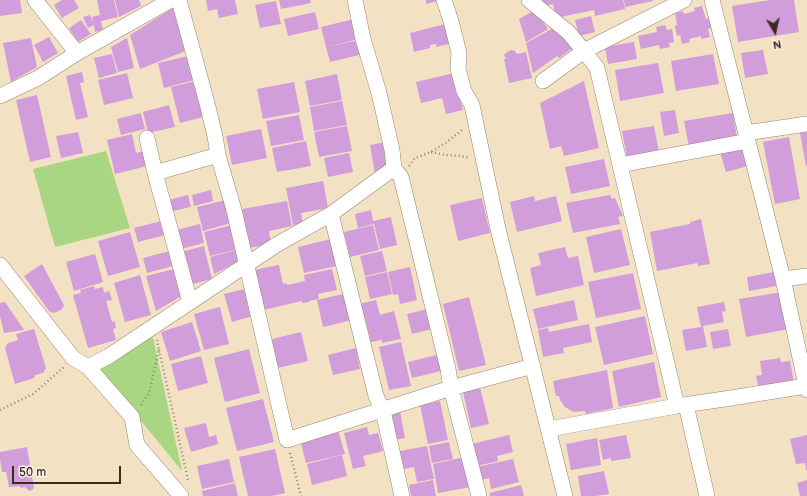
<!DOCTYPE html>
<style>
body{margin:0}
#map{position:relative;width:807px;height:496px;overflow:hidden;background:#f3e1c4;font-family:"Balsamiq Sans",sans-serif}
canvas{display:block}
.north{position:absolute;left:755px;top:12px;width:40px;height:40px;-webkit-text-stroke:3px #fcf5e5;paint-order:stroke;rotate:171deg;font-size:11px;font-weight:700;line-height:16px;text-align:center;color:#3b2a1e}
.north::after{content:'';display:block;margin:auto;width:14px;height:18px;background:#3b2a1e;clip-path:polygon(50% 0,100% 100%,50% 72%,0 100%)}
.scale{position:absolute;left:12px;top:466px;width:109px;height:18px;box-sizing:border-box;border:2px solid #3b2a1e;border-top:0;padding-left:5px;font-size:12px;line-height:14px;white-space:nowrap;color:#3b2a1e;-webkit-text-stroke:3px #fcf5e5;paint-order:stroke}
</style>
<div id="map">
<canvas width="807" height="496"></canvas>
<div class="north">N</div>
<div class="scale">50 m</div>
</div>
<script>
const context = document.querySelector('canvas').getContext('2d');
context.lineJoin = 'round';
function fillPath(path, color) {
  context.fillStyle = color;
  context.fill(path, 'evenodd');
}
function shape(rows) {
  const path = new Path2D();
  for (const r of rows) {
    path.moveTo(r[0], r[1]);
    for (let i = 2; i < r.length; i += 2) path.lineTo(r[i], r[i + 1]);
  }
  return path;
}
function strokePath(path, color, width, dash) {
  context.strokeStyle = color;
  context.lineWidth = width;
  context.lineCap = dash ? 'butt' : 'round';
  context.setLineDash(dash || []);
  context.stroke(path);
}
fillPath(shape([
 [106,151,130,228,55,247,33,169],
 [152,333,182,471,97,367]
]), '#a9d683');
fillPath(shape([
 [0,0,20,0,22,13,0,16],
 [62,0,74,0,79,8,62,18,54,5],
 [97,0,114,0,118,17,101,21,103,30,95,32,92,17,100,15],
 [115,0,139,0,141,6,119,17],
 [206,0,235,0,238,14,219,18,217,9,208,11],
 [279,0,310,0,311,3,281,9],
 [426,0,439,0,439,1,426,4],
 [535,0,623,0,625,9,595,16,594,10,556,18,553,4,542,6],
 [624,0,653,0,653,1,625,7],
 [770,0,794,0,799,32,738,42,732,6],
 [276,1,281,24,260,28,255,5],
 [176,6,188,50,140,69,130,35],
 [702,6,706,19,709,18,712,28,708,29,710,37,701,39,701,36,689,39,690,42,682,44,680,35,677,36,675,26,677,25,675,13,683,11,684,14,695,11,694,8],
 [535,10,548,29,526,42,519,19],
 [315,12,319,29,288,36,284,19],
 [90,15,94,25,88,28,83,17],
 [591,16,595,32,579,36,575,20],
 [354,19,359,39,326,47,321,27],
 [81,20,91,34,78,42,69,28],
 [449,23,453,43,436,47,436,44,430,45,430,48,414,52,410,33],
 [665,25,667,30,672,29,674,42,669,43,670,47,660,49,659,45,641,49,638,36,657,32,656,27],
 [557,26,573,48,559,58,557,56,533,73,526,43],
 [49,37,58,53,43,62,34,45],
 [31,38,37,67,11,82,3,43],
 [127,38,134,68,118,72,111,47],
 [359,40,363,54,330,62,326,47],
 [634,42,637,59,608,64,605,47],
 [511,50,515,51,517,54,526,52,532,78,509,83,504,59,506,59,504,55,506,53],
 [763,50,768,74,745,78,741,53],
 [112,54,117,73,99,78,94,58],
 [713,54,719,84,676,91,671,61],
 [188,56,194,80,164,88,158,63],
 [658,63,664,93,620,101,615,70],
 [82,72,84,82,80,83,88,117,76,120,66,76],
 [127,73,133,98,104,105,98,80],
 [454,73,463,110,446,114,442,98,421,103,416,82],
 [337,74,342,100,310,106,305,81],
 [195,81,203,117,180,123,171,87],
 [584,81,599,148,564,156,561,146,550,149,540,103],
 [294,82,300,112,263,119,257,89],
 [37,95,51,157,30,162,16,100],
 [342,101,347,125,314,131,310,107],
 [169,105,175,127,148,133,143,112],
 [675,110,679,133,664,136,660,112],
 [141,113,145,129,121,135,117,119],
 [733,113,737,138,689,147,684,121],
 [299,115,304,140,271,146,266,121],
 [347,126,352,151,319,157,314,132],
 [654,126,659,152,627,157,622,131],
 [261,129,267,158,232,165,226,136],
 [78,132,83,153,61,158,56,136],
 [807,132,807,166,806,166,800,133],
 [132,134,136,153,147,150,151,165,115,174,107,140],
 [789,137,800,199,775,204,763,142],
 [306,141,311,166,277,172,272,148],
 [386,142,390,165,375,174,370,145],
 [743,146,748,166,726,172,720,152],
 [349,153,353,172,328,177,324,158],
 [604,159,610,186,571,194,565,167],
 [323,181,328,208,301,213,303,223,293,225,286,188],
 [211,190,213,201,194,206,192,195],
 [188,195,191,207,168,212,165,201],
 [610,195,612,199,615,198,623,216,618,217,620,224,573,233,566,203],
 [534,196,535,201,556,196,562,221,517,232,510,202],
 [482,198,490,233,458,241,450,205],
 [226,200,231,223,203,231,197,207],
 [287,201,292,226,269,231,271,244,249,248,242,209],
 [371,210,373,221,391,217,397,245,380,249,374,224,358,228,355,214],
 [701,219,710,264,698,266,697,263,657,271,650,232,690,224,690,222],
 [165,220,169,234,138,242,134,228],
 [200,224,204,243,181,249,176,230],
 [232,225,238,249,210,256,204,232],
 [373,225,379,250,350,257,344,232],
 [621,229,630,265,594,273,586,237],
 [130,232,140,267,108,276,98,241],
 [331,239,337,266,304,273,298,247],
 [204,246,212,279,189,285,181,252],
 [565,247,568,258,578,256,584,285,536,296,530,268,541,265,538,253],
 [174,250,177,265,147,273,143,258],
 [236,250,239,261,214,274,210,257],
 [382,251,387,271,365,276,360,256],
 [95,254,103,282,74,291,66,262],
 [42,264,64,305,62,309,59,311,53,313,49,311,24,276],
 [279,265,283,284,286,283,287,285,305,281,304,275,332,269,337,290,318,294,319,299,309,301,309,302,302,303,302,301,263,310,254,270],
 [410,267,417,300,400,304,398,294,393,295,388,272],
 [178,268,185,294,156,311,146,276],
 [387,272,392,294,370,299,365,277],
 [774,272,776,286,749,291,747,277],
 [633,273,641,309,596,318,588,282],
 [140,275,151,315,125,322,114,283],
 [94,286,95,289,103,287,104,293,109,291,112,300,106,301,112,322,115,321,116,328,113,329,116,340,88,348,73,295,81,293,80,290],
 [245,289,253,316,232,322,224,294],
 [783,292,789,329,746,337,739,299],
 [347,293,352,320,323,327,317,300],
 [469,297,486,365,459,371,443,304],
 [376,300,380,315,394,311,401,339,382,343,382,340,371,342,365,318,363,318,359,304],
 [574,300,578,320,538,329,533,309],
 [5,302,24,330,4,333,0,316,0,303],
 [724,302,726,311,722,312,724,322,703,326,707,347,686,351,682,330,701,327,697,307],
 [220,307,229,344,204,350,194,314],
 [428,309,432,329,412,334,407,314],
 [645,316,653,354,604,365,595,327],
 [192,322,201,351,170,361,161,332],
 [589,324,592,342,563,348,564,353,543,357,538,330,548,328,549,332],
 [34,329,46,368,43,373,35,375,34,378,15,384,5,348,8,343,18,340,16,334],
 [728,329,731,346,713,349,710,332],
 [301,332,308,361,278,368,272,339],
 [401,342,411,386,389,390,379,347],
 [356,348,360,369,333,375,328,355],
 [249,349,260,393,225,402,214,358],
 [441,354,445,370,412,378,408,362],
 [201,356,208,383,178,391,171,364],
 [780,358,781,362,790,361,794,382,759,388,756,376,762,375,760,361],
 [654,362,661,397,619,407,612,371],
 [607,370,613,408,586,414,585,411,574,412,570,410,565,407,560,400,559,396,556,396,553,381],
 [480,387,489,424,471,428,463,392],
 [263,399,274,442,237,451,226,408],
 [440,401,448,440,428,444,420,405],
 [400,411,405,438,394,440,389,414],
 [206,423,209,437,216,435,218,444,191,452,184,428],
 [367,427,369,435,378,433,383,451,363,456,366,466,353,469,344,433],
 [338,430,345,454,306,463,300,440],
 [509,435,513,452,497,456,498,461,477,466,472,444],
 [626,435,631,458,611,461,611,458,603,460,599,440],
 [807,435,807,470,806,470,805,463,796,464,790,439],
 [597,438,601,465,571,470,566,444],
 [449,442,453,459,432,463,429,446],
 [427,446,434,479,417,482,414,467,403,469,400,451],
 [27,447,34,488,32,490,29,491,25,487,20,488,20,486,9,487,6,472,2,472,0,459,0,452],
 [275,449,285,493,271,496,248,496,239,457],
 [342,455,347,476,312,485,307,464],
 [465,457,471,487,438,493,433,464],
 [229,459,234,482,202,489,197,466],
 [513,459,519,482,491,489,489,478,481,480,477,467],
 [604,471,609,494,595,496,581,496,578,476],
 [433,480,436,496,411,496,409,485],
 [807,480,807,496,800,496,797,483],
 [235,483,238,496,203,496,202,491],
 [521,485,524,496,490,496,490,493]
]), '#d19ddb');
const minor = shape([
 [35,0,77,53,171,0],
 [179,0,207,103,215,136,218,155,234,210,287,440,451,388,533,366],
 [355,0,363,39,379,93,392,150,394,168,401,177,448,369,451,388,479,496],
 [444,0,451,21,459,53,458,69,464,91,472,105,498,229,565,496],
 [529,0,568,32,584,51,597,68,677,406,731,398,806,386],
 [712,0,783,279,807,390],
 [543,81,584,51,684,0],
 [0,96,38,78,77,53],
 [746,133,807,124],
 [147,138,155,173,190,302],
 [620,165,748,141],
 [155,173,218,155],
 [331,214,376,396,383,411,402,496],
 [0,265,73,358,88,367,109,356,276,245,331,214,394,168],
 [783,279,807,276],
 [88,367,132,417,137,445,181,496],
 [686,405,707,496],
 [549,429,677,406]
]);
strokePath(minor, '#978671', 16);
strokePath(shape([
 [431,152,445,155,461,156,470,158],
 [409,166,415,158,431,152,447,142,462,130],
 [159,350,188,480],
 [141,405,149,393,159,350,157,340],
 [0,410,33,394,64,367],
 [290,453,301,496]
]), '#978671', 2.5, [1, 3]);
strokePath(minor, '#fff', 15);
</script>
